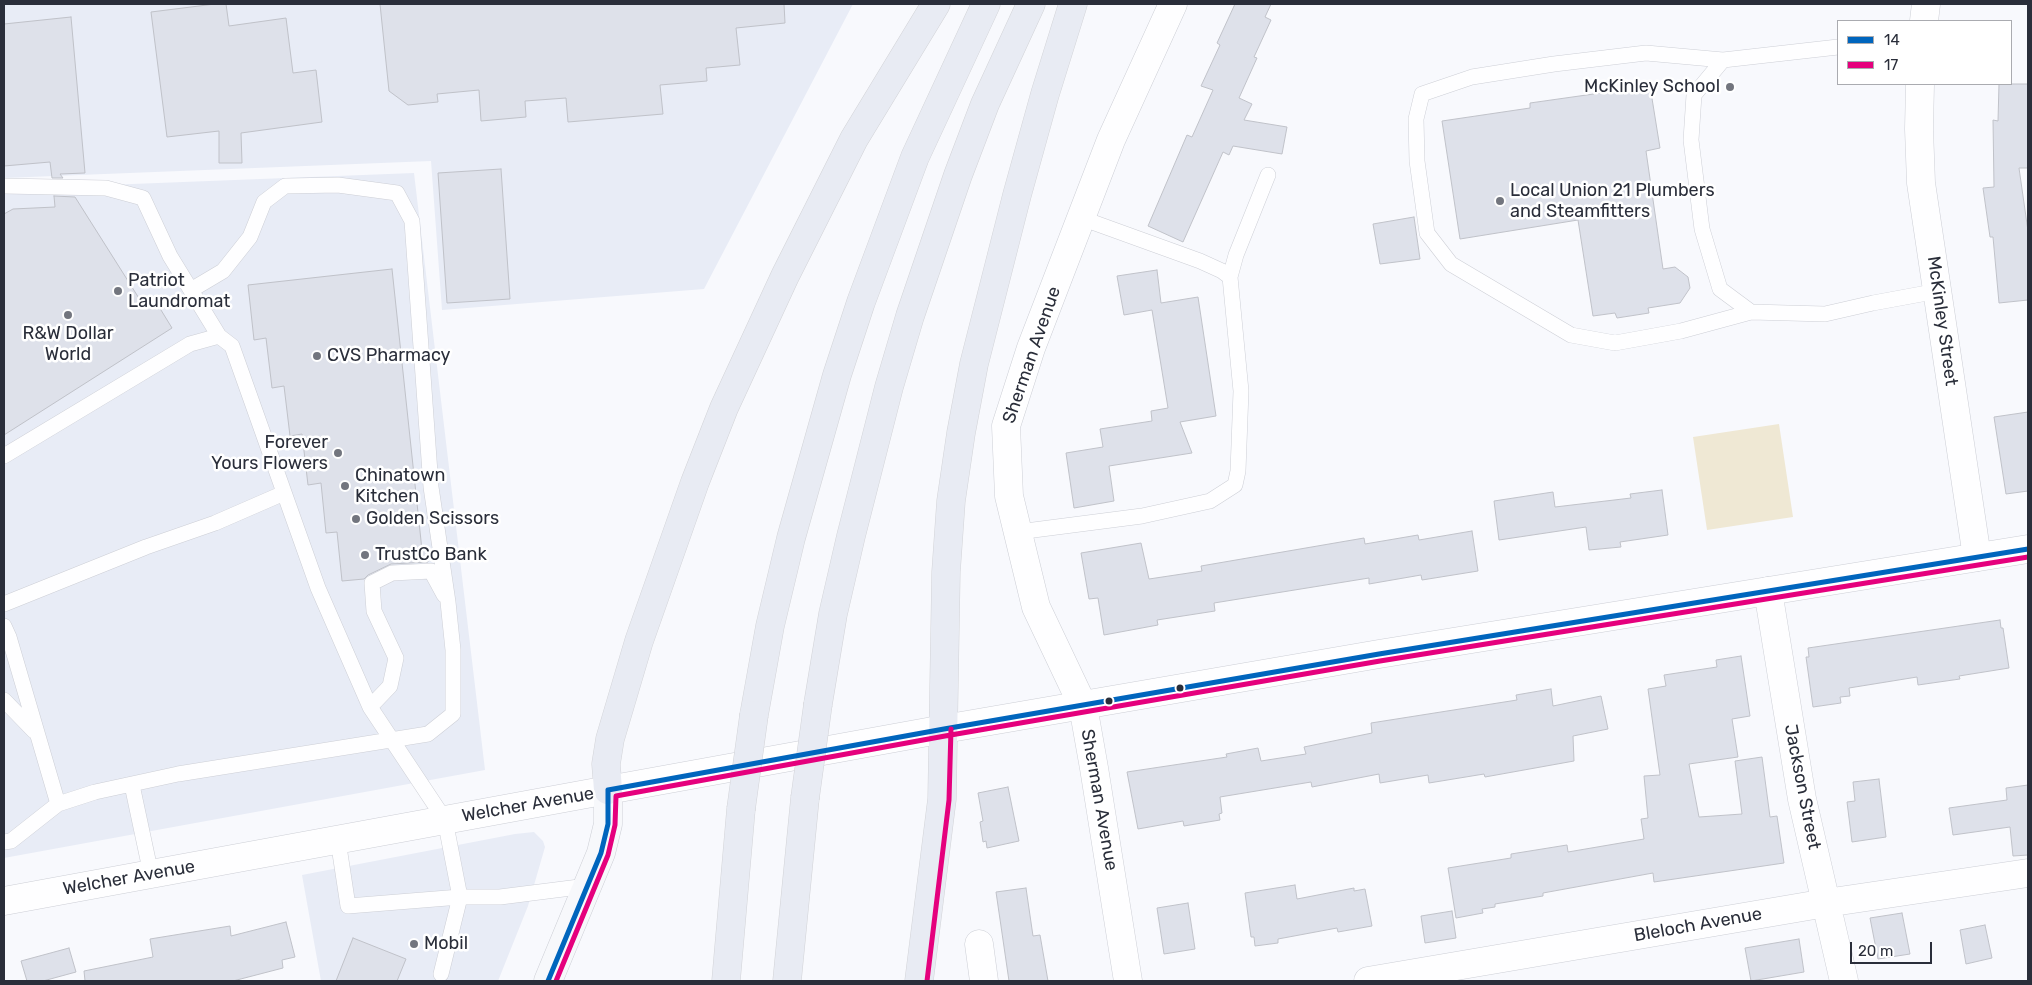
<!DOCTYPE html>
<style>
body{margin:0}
#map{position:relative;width:2032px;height:985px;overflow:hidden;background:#f8f9fd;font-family:Rubik,sans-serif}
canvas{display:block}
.frame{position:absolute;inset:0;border:5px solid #2a2e3a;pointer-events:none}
.legend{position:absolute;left:1837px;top:20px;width:175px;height:65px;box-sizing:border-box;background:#fff;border:1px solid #aaabb0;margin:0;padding:6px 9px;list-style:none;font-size:15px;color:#2a2e3a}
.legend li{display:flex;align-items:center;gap:10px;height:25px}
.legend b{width:25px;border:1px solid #aaabb0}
.scale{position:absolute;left:1850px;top:942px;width:82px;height:22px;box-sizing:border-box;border:2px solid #2a2e3a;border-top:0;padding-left:6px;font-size:15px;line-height:18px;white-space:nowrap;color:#2a2e3a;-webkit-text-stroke:4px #fff;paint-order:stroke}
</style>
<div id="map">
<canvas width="2032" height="985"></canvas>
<div class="frame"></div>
<ul class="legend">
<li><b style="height:6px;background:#0065bd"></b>14</li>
<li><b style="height:6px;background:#e5007d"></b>17</li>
</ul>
<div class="scale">20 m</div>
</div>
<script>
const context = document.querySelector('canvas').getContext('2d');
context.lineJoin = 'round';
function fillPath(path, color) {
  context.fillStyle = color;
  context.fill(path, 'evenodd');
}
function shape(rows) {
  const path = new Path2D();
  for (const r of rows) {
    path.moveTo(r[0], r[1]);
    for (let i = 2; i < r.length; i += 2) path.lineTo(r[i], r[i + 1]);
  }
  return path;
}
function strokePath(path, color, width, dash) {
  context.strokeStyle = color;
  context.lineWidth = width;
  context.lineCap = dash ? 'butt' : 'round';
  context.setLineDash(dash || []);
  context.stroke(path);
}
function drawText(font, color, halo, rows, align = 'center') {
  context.font = font + ' Rubik,sans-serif';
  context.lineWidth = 5;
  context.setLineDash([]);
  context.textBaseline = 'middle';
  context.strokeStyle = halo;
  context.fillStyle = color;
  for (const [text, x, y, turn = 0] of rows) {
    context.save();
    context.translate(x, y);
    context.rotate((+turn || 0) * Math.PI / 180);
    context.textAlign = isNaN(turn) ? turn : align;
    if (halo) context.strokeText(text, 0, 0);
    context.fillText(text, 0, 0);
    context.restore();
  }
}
fillPath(shape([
 [4,4,853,4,704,289,442,310,431,161,4,178],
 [414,173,485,770,4,858,4,189],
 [534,832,543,841,545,847,528,906,498,981,321,981,302,875,515,834]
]), '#e8ecf6');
fillPath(shape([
 [1779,424,1793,517,1707,530,1693,437]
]), '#efe8d4');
const building = shape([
 [215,4,226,4,229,26,286,18,293,73,316,70,322,122,241,133,242,163,219,163,219,131,167,137,151,12,215,4],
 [380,4,784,4,785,23,736,28,740,65,706,68,707,81,660,85,663,114,568,122,566,98,525,101,526,117,481,121,479,90,437,94,438,102,408,105,389,91,380,4],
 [1235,4,1271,4,1265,17,1271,20,1254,57,1257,58,1239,98,1252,104,1244,120,1287,127,1282,154,1233,146,1229,155,1223,152,1183,242,1148,226,1187,135,1192,137,1213,90,1201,86,1220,45,1217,43,1235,4],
 [71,17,85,173,60,174,63,178,52,178,50,162,4,166,4,24,71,17],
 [1999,84,2028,84,2028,168,2019,168,2028,231,2028,300,1999,303,1993,237,1990,237,1983,188,1994,187,1993,120,1998,121,1999,84],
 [1650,86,1660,148,1646,151,1663,269,1675,267,1688,277,1690,288,1680,303,1648,308,1649,313,1617,318,1615,313,1593,316,1578,220,1460,239,1442,121,1530,108,1530,103,1650,86],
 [501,169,510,299,447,303,438,173,501,169],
 [54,196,75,197,142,303,153,297,172,328,4,435,4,214,13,209,55,207,54,196],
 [1414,217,1420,259,1380,264,1373,224,1414,217],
 [392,269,422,550,427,550,428,562,391,564,368,575,364,579,342,581,337,532,326,533,321,483,308,485,302,434,290,436,284,386,272,388,266,338,254,340,248,285,392,269],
 [1157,270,1161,303,1198,297,1216,416,1180,422,1192,453,1109,466,1114,501,1074,508,1066,453,1103,447,1100,429,1152,421,1151,411,1168,408,1152,310,1124,315,1117,276,1157,270],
 [2028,412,2028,491,2006,494,1994,417,2028,412],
 [1662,490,1668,535,1620,542,1621,547,1589,550,1586,527,1499,540,1494,501,1553,492,1555,507,1631,498,1630,494,1662,490],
 [1472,531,1478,571,1422,580,1421,575,1369,584,1369,578,1214,603,1215,611,1157,620,1158,625,1104,635,1098,598,1089,599,1081,553,1141,543,1149,579,1202,571,1201,566,1364,538,1365,544,1418,535,1419,540,1472,531],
 [2000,620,2001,628,2003,628,2009,668,1959,676,1960,679,1918,685,1917,677,1849,688,1850,696,1840,697,1841,703,1813,707,1806,657,1809,657,1808,648,2000,620],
 [1741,656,1750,716,1732,719,1738,757,1689,764,1699,817,1742,814,1735,761,1762,757,1770,817,1777,816,1784,863,1654,882,1653,873,1543,893,1543,896,1495,904,1495,907,1482,909,1483,913,1456,918,1448,868,1511,858,1511,854,1567,845,1568,852,1644,839,1641,819,1648,818,1644,776,1660,775,1648,689,1666,686,1664,675,1717,667,1716,660,1741,656],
 [1551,689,1553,706,1601,696,1608,729,1573,736,1574,761,1485,777,1484,774,1429,783,1428,775,1380,783,1379,774,1312,787,1311,782,1220,797,1222,813,1219,814,1220,820,1184,826,1183,821,1138,829,1127,772,1227,757,1226,754,1258,748,1261,761,1306,754,1304,747,1372,733,1371,723,1517,700,1516,695,1551,689],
 [1879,779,1886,837,1852,842,1847,802,1855,801,1853,782,1879,779],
 [2028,785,2028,855,2013,856,2010,827,1953,835,1949,808,2007,800,2006,788,2028,785],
 [1008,787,1019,841,987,848,986,841,983,842,980,822,983,821,978,793,1008,787],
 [1295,885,1297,899,1354,888,1354,891,1365,889,1372,926,1338,932,1337,928,1278,939,1278,943,1255,946,1254,937,1251,937,1245,893,1295,885],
 [1026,888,1033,936,1040,935,1048,981,1009,981,996,892,1026,888],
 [1188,903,1195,949,1164,954,1157,908,1188,903],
 [1452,911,1456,938,1425,943,1421,916,1452,911],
 [1902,913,1910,954,1878,959,1870,918,1902,913],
 [286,922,295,957,282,960,283,968,233,981,85,981,84,971,153,957,150,939,230,926,231,936,286,922],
 [1985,925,1992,958,1966,964,1960,930,1985,925],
 [353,938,406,959,397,981,336,981,353,938],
 [1799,939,1804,972,1751,981,1745,948,1799,939],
 [69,948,76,972,43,981,27,981,21,961,69,948]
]);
fillPath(building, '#dee1ea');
strokePath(building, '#c0c2c9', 1);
const service = shape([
 [1838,47,1723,60,1694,95,1691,140,1702,229,1720,289,1751,312,1825,314,1873,303,1938,291],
 [1723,60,1646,53,1554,64,1472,77,1422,94,1416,119,1417,161,1427,233,1451,264,1571,335,1615,343,1681,331,1751,312],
 [4,186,106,188,143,198,170,256,219,336],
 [1230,277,1236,255,1268,175],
 [4,456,190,344,219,336,232,346,318,588,370,707,445,820,460,897,441,974],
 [1018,532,1142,516,1210,501,1235,485,1238,471,1241,391,1230,277,1222,271,1200,261,1081,218],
 [4,604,146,547,215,523,284,493],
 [4,626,9,637,58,804,95,792,178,774,428,734,453,714,453,650,448,602,431,487,412,221,397,193,338,185,285,186,264,202,250,237,223,271,191,290],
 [4,700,34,731],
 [370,707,390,686,396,658,374,611,372,583,392,573,431,571,444,595],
 [132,785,151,874],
 [338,840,348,906,460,897,500,897,587,886],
 [4,842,11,841,58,804]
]);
const minor = shape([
 [1924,21,1926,4],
 [1920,84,1919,129,1921,183,1977,557],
 [1768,591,1802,799,1844,981],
 [4,901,608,790],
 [979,944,984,981],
 [1128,981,1094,768,1083,706,1036,607,1009,496,1006,426,1031,348,1111,140,1173,4],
 [1368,981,1826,903,2028,873]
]);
const tertiary = shape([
 [608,790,944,729,1379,654,2028,549]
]);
const secondary = shape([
 [548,981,601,853,608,824,608,790]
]);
const motorway = shape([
 [818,704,833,614,851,536,889,387,910,316,958,175,985,104,1031,4],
 [754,715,770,626,791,538,837,375,861,302,915,157,986,4],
 [608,790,606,764,610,739,639,641,695,482,724,408,785,276,854,139,936,4],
 [726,981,741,809],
 [787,981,805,798],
 [919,981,942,799,946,572,951,501,961,433,974,364,1017,195,1045,94,1073,4]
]);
strokePath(service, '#cdcfd6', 16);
strokePath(minor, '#cdcfd6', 29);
strokePath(tertiary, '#cdcfd6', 29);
strokePath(secondary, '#cdcfd6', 29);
strokePath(motorway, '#d2d3d7', 29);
strokePath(service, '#fefeff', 15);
strokePath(minor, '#fefeff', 28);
strokePath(tertiary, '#fefeff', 28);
strokePath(secondary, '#f7f8fb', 28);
strokePath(motorway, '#e8ebf3', 28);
const motorwayBridge = shape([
 [805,798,818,704],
 [741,809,754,715]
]);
strokePath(motorwayBridge, '#d2d3d7', 29, []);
strokePath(motorwayBridge, '#e8ebf3', 28);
strokePath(shape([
 [608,790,944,729,1379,654,2028,549],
 [548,981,601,853,608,824,608,790]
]), '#0065bd', 5);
strokePath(shape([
 [556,981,608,855,615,825,616,796,945,736,1380,661,2028,557],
 [927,981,949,800,951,729]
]), '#e5007d', 5);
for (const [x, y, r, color] of [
 [1730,87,5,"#72757e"],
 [1500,201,5,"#72757e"],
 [118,291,5,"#72757e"],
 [68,315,5,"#72757e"],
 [317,356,5,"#72757e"],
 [338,453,5,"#72757e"],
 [345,486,5,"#72757e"],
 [356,519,5,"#72757e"],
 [365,555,5,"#72757e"],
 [1180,688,4.5,"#2a2e3a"],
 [1109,701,4.5,"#2a2e3a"],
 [414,944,5,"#72757e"]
]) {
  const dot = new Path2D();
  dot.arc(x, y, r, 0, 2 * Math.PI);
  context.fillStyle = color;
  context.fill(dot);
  strokePath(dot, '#fff', 2);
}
drawText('18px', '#2a2e3a', '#fff', [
 ["McKinley School",1720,87,"right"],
 ["Local Union 21 Plumbers",1510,191],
 ["and Steamfitters",1510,212],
 ["Patriot",128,281],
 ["Laundromat",128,302],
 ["R&W Dollar",68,334,"center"],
 ["World",68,355,"center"],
 ["CVS Pharmacy",327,356],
 ["Forever",328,443,"right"],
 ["Yours Flowers",328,464,"right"],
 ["Chinatown",355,476],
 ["Kitchen",355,497],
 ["Golden Scissors",366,519],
 ["TrustCo Bank",375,555],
 ["Mobil",424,944]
], 'left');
drawText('18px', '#2a2e3a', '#fff', [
 ["McKinley Street",1942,321,82],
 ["Sherman Avenue",1032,355,-71],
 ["Jackson Street",1802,787,79],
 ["Sherman Avenue",1099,800,80],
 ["Welcher Avenue",528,805,-10],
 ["Welcher Avenue",129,878,-10],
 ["Bleloch Avenue",1698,925,-10]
]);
</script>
